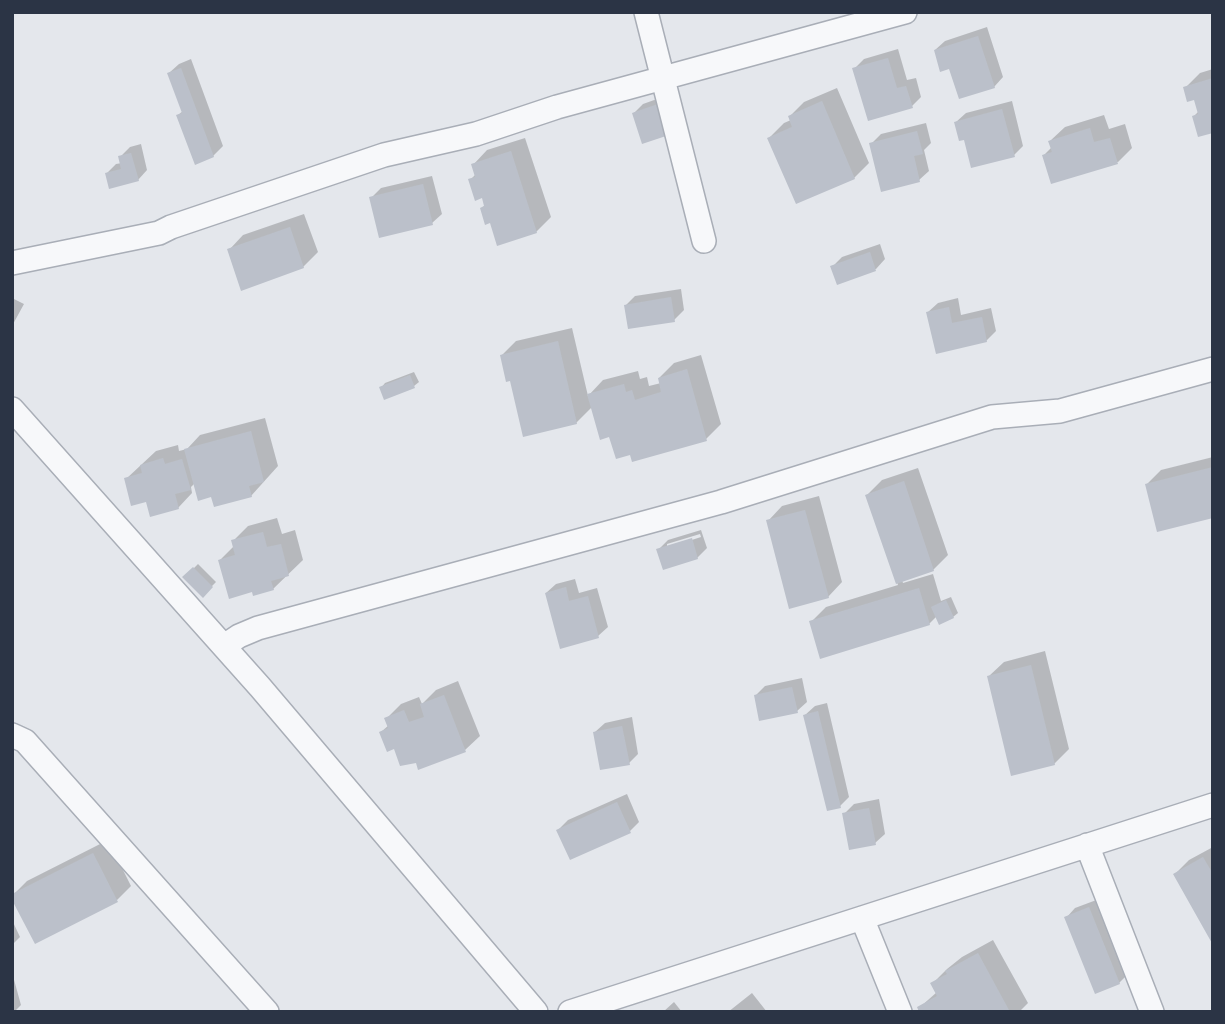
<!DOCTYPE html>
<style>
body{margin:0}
#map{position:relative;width:1225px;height:1024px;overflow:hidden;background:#e4e7ec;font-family:Overpass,sans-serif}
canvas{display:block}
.frame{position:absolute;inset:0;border:14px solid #2b3445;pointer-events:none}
</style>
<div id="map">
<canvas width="1225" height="1024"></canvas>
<div class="frame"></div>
</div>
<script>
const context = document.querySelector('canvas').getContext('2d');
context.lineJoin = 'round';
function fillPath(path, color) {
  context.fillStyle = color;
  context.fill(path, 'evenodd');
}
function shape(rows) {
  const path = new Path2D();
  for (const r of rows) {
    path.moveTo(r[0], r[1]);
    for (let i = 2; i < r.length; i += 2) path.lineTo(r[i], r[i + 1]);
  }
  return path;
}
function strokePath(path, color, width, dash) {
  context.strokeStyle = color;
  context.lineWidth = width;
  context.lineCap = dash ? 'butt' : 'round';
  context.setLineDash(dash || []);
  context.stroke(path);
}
fillPath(shape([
 [987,27,1003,77,994,87,950,67,935,50,945,41],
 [898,49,907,80,916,78,921,97,912,106,854,69,864,59],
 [191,59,223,146,213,156,178,115,183,111,169,73,179,64],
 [1213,69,1213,131,1194,116,1199,111,1196,98,1185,88,1200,73],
 [837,88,869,163,854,178,769,138,784,123,791,120,790,116,804,102],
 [671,94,680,123,634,113,643,104],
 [1012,101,1023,146,1014,155,965,138,956,122,966,113],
 [1104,115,1109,129,1125,124,1132,148,1118,162,1044,155,1052,147,1050,141,1065,127],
 [926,123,931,143,924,150,929,171,919,180,871,144,881,134],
 [525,138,551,217,536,232,491,221,482,208,486,204,483,196,470,180,476,174,473,165,487,150],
 [141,144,147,170,138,180,107,173,116,164,122,163,120,157,130,147],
 [432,176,442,214,432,223,371,198,381,188],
 [304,214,318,252,303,267,229,250,243,235],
 [880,244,885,259,876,269,838,283,832,267,842,257],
 [681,289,684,310,674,320,626,305,635,296],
 [12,298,24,304,12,326],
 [958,298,961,315,991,308,996,331,986,341,928,312,938,303],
 [572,328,588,396,603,380,638,371,640,379,647,377,649,386,661,383,659,378,674,363,701,355,721,424,706,439,631,453,610,435,592,407,576,423,512,379,501,356,516,341],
 [414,372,419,382,414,386,385,398,381,388,385,383],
 [265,418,278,466,251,496,212,495,195,483,191,487,192,493,178,508,147,500,126,479,156,451,178,445,179,451,187,449,200,435],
 [1213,457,1213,516,1147,484,1161,470],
 [918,468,948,555,933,570,902,580,903,583,933,574,941,601,951,597,958,613,953,617,937,616,929,624,811,622,826,607,898,585,867,495,882,480],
 [819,496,842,582,828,597,768,521,782,506],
 [277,518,282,534,295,530,303,560,273,589,220,560,234,546,233,541,248,526],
 [701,530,707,548,697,558,658,550,668,540],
 [700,534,701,537,667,548,667,544],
 [198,564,216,582,203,595,185,577],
 [575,579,579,593,597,588,608,627,598,636,546,593,556,584],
 [1045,651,1069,749,1054,764,989,676,1004,662],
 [802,678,807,702,797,711,756,695,765,686],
 [458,681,480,736,465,750,417,761,395,747,381,732,389,725,386,719,401,704,419,697,422,704,436,690],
 [827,703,849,797,840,806,805,715,815,706],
 [632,717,638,754,629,763,595,732,605,723],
 [627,794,639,822,630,831,558,830,568,820],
 [879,799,885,834,875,843,844,814,854,804],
 [108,840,131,886,117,900,12,896,27,881],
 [1213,847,1213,941,1175,874,1189,860],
 [1099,899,1129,973,1119,983,1066,918,1075,908],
 [12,920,20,937,12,945],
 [993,940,1028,1003,1019,1012,945,1012,919,1008,937,992,932,984,947,969,962,957],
 [13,976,21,1005,14,1012,12,1012],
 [752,993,767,1012,728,1012],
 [674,1002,682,1012,663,1012]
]), '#0003');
fillPath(shape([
 [978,36,995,88,959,99,949,69,940,72,934,50],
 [888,58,897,88,906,86,913,108,868,121,852,68],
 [181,68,214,157,195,165,176,115,182,113,167,73],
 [1213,78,1213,133,1198,137,1192,116,1198,114,1194,100,1187,102,1183,87],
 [822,101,855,179,796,204,767,138,792,127,788,116],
 [661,103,672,134,642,144,632,113],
 [1002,109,1015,157,971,168,964,140,959,141,954,122],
 [1090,128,1094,142,1110,138,1118,164,1051,184,1042,155,1052,152,1048,141],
 [917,131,923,154,914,156,920,182,881,192,869,143],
 [511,151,537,233,497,246,490,223,485,225,480,208,484,206,482,198,475,201,468,179,475,177,471,164],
 [131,153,139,181,109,189,105,173,121,169,118,156],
 [423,184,433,225,379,238,369,197],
 [290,227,304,268,241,291,227,249],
 [870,252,876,271,837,285,830,266],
 [671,297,675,322,628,329,624,305],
 [949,307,952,323,982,317,987,342,936,354,926,312],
 [558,341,577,424,523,437,510,381,506,382,500,355],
 [687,369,707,441,632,462,630,455,616,459,609,437,600,440,587,394,624,384,626,392,632,390,635,400,661,392,658,378],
 [410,375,415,388,384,400,379,387],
 [251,431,264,482,249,486,252,497,214,507,211,497,198,501,184,449],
 [163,458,165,464,182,459,191,490,175,494,179,509,150,517,146,502,131,506,124,478,142,473,140,465],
 [1213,467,1213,518,1157,532,1145,484],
 [904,481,934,571,896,584,865,495],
 [805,510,829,598,789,609,766,520],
 [263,532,267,547,281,544,289,576,271,581,274,590,253,596,252,592,229,599,218,560,235,555,231,540],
 [692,538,698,559,663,570,656,549],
 [193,567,213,587,203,598,182,577],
 [566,587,569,601,588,596,599,638,560,649,545,593],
 [919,588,930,625,820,659,809,621],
 [946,600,954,618,939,625,931,607],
 [1031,665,1055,765,1011,776,987,676],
 [792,687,798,713,759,721,754,695],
 [444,695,466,752,418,770,416,763,400,766,394,749,387,752,379,732,388,728,384,718,404,710,409,722,424,717,420,704],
 [818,711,841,808,827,811,803,715],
 [622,726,630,765,600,770,593,732],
 [617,802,631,833,570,860,556,830],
 [869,808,876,845,849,850,842,813],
 [93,853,118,902,35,944,12,900,12,894],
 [1203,857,1213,874,1213,945,1173,874],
 [1089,907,1120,984,1095,994,1064,917],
 [978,953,1010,1012,919,1012,917,1007,937,996,930,983,947,974,945,971]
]), '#bbc0ca');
const minor = shape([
 [646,12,704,241],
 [12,263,159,233,171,227,384,155,476,134,557,107,905,12],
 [12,409,260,687,536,1012],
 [224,646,239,636,258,628,721,502,992,417,1060,411,1213,369],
 [12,735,25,741,267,1012],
 [1087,845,1152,1012],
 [862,918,900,1012],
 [570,1012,1213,805]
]);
strokePath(minor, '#a9aeb7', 26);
strokePath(minor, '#f7f8fa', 23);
</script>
